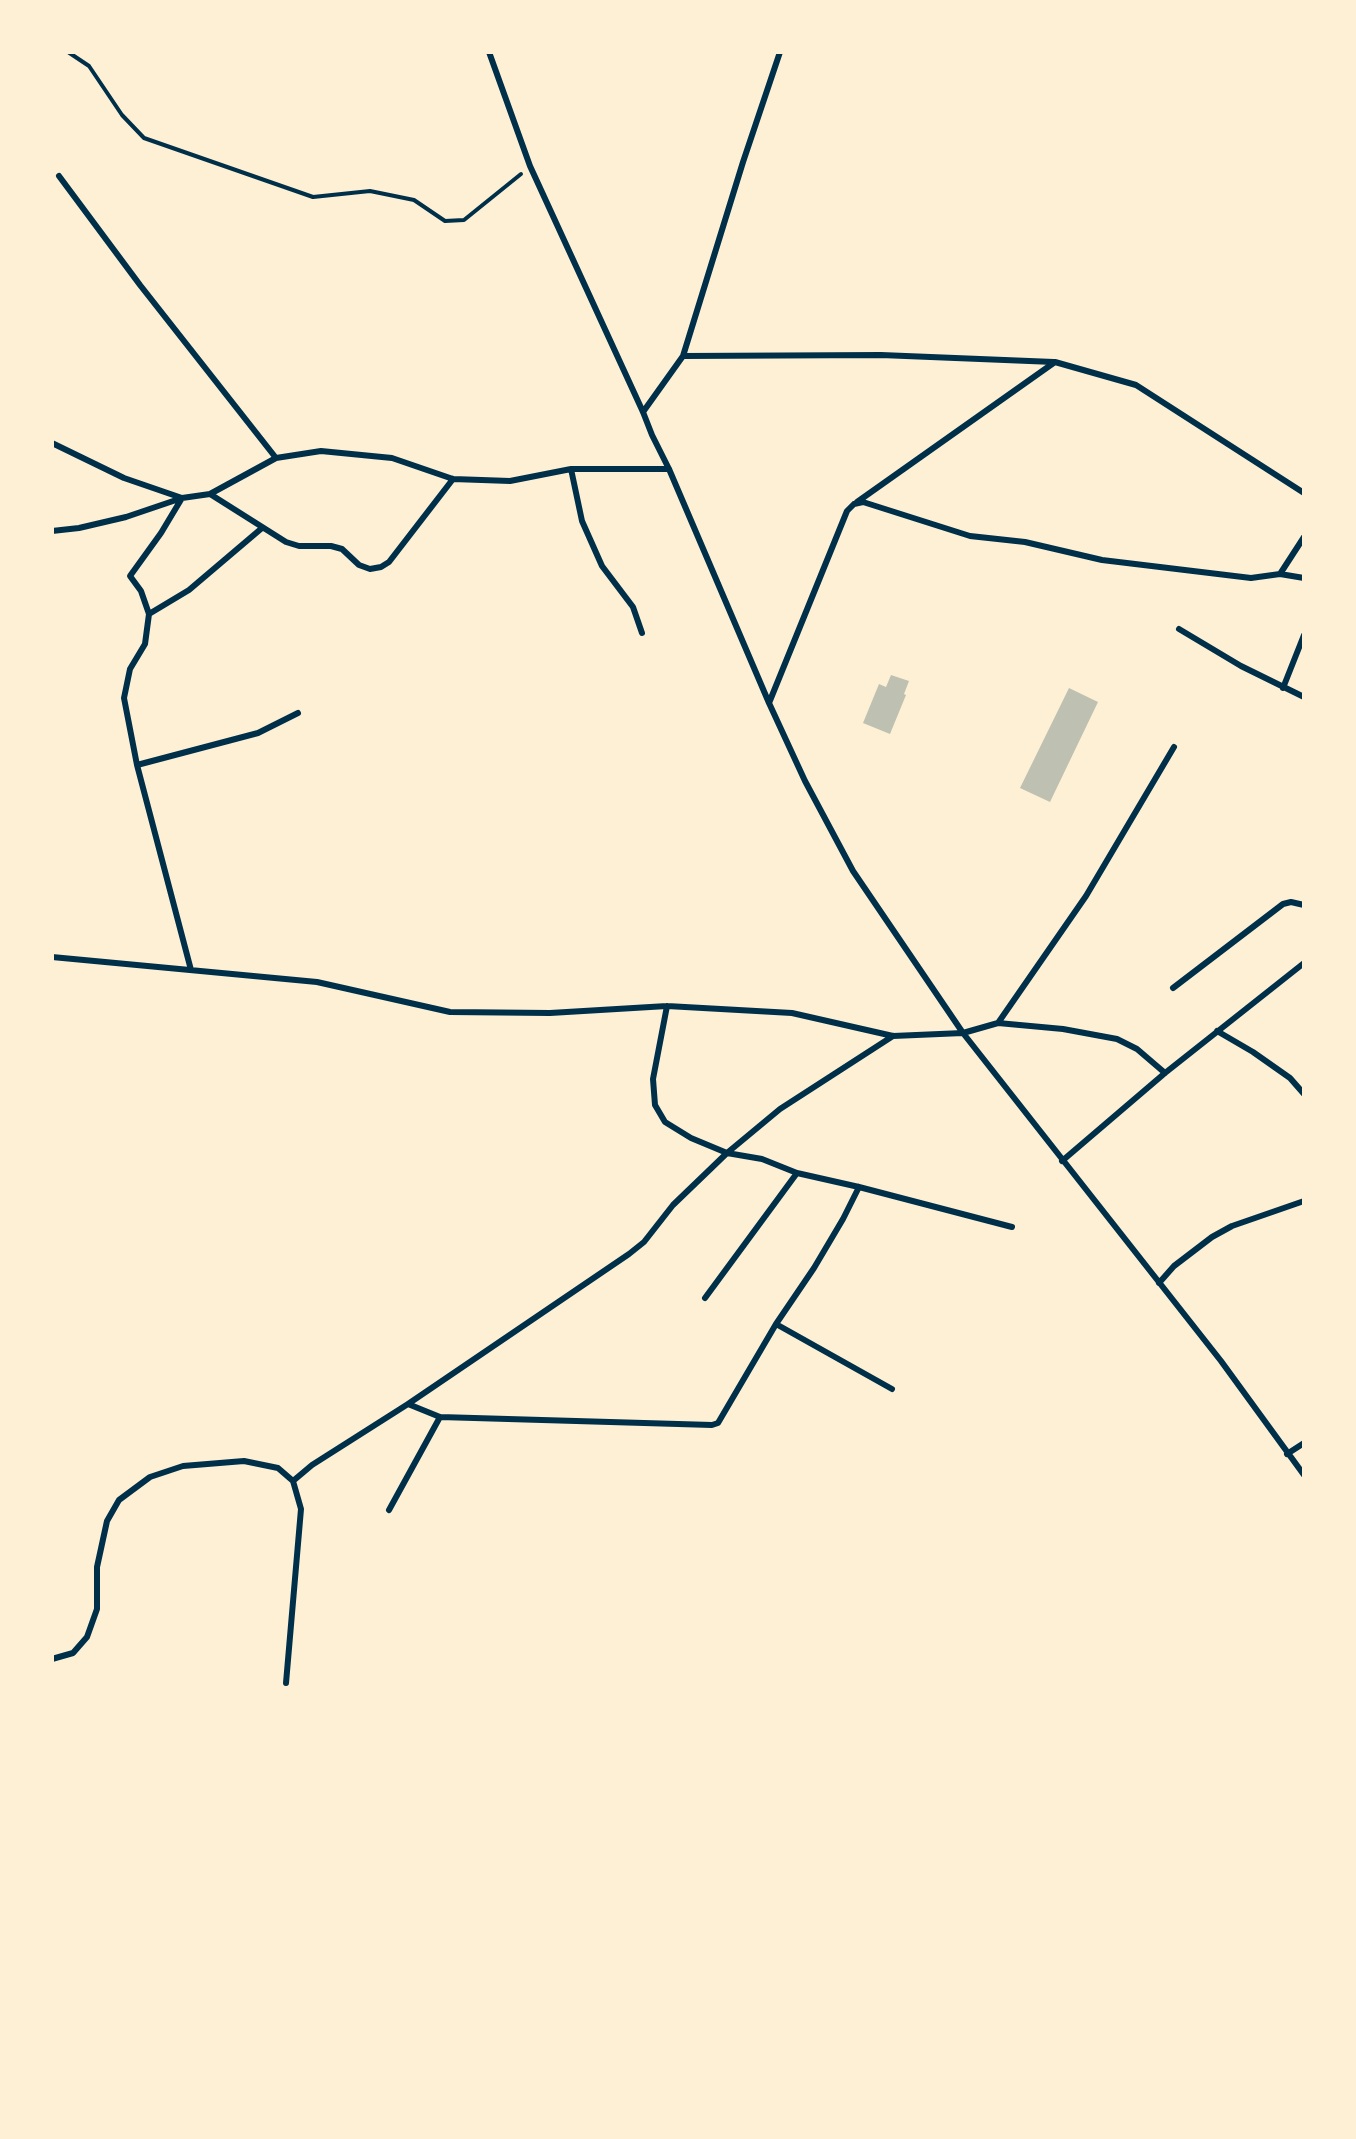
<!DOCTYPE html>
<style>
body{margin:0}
#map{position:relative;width:1356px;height:2139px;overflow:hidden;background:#fdf0d5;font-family:Signika,sans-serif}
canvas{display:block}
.frame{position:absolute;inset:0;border:54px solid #fdf0d5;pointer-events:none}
</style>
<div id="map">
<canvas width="1356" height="2139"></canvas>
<div class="frame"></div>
</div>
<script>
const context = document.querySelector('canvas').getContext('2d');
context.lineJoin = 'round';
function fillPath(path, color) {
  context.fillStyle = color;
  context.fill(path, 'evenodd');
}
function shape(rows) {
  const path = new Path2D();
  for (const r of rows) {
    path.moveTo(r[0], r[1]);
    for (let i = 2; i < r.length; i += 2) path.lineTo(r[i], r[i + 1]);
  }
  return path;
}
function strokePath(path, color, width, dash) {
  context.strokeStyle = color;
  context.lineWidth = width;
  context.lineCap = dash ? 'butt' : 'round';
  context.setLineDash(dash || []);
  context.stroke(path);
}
fillPath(shape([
 [891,675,909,681,904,694,906,695,890,734,863,723,879,684,886,687],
 [1069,688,1098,702,1050,802,1020,788]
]), '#bec0b2');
strokePath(shape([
 [68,52,89,66,122,115,144,138,313,197,370,191,414,200,445,221,464,220,521,174]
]), '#003049', 4);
strokePath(shape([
 [489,52,530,166,643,412,652,435,669,469,769,703,805,781,853,871,963,1033,1221,1361,1304,1475],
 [59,176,140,285,276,458],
 [683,356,881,355,1054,362],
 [643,412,683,356,743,162,780,52],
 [52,443,124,478,182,498,161,533,130,576,141,591,149,614,145,644,130,669,124,698,137,765,191,970],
 [571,469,582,521,602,566,633,607,642,633],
 [210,494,286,542,299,546,331,546,342,549,359,565,370,569,381,567,389,562,453,479],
 [857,502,1055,362,1136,385,1304,493],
 [52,531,79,528,126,517,182,498,210,494,276,458,321,451,392,458,453,479,510,481,571,469,669,469],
 [1280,574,1304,537],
 [149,614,189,590,262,528],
 [1179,629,1241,666,1304,697],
 [1283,688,1304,635],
 [769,703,847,511,854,504,863,502,970,536,1025,542,1102,560,1251,578,1280,574,1304,578],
 [137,765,258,733,298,713],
 [52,957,317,982,450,1012,550,1013,667,1006,792,1013,893,1036,963,1033,998,1023,1063,1029,1117,1039,1137,1049,1165,1073],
 [1173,988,1283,904,1291,902,1304,905],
 [667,1006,653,1079,655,1105,665,1122,691,1138,727,1153,762,1159,797,1173,859,1187,1012,1227],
 [998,1023,1086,896,1174,747],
 [1217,1031,1253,1052,1290,1078,1304,1094],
 [1062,1161,1165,1073,1304,963],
 [1159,1283,1174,1266,1212,1237,1232,1226,1304,1201],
 [705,1298,797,1173],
 [776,1324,892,1389],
 [408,1404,440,1417,712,1425,718,1423,776,1324,814,1268,843,1219,859,1187],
 [1287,1454,1304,1443],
 [389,1510,440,1417],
 [52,1659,73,1653,87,1637,97,1609,97,1567,107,1521,119,1500,150,1477,183,1466,244,1461,278,1468,293,1481],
 [286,1683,301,1509,293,1481,312,1465,408,1404,629,1254,644,1242,673,1205,727,1153,780,1109,893,1036]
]), '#003049', 6);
</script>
